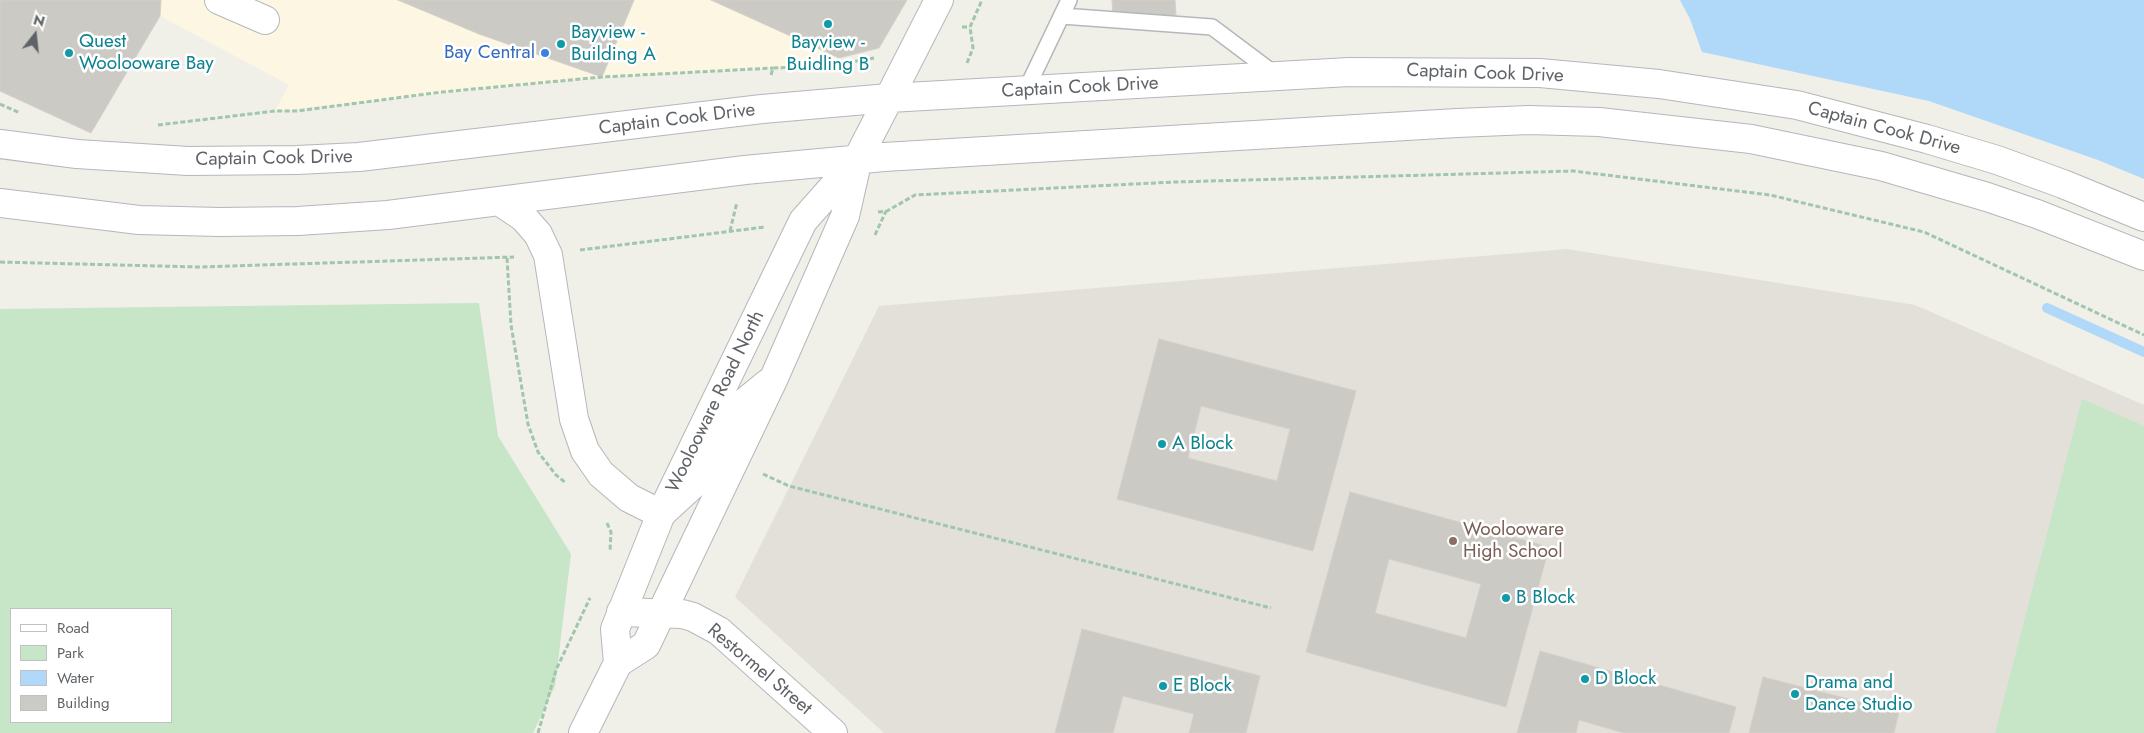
<!DOCTYPE html>
<style>
body{margin:0}
#map{position:relative;width:2144px;height:733px;overflow:hidden;background:#f0efe8;font-family:Jost,sans-serif}
canvas{display:block}
.legend{position:absolute;left:10px;top:608px;width:162px;height:115px;box-sizing:border-box;background:#fff;border:1px solid #bfc1c2;margin:0;padding:6px 9px;list-style:none;font-size:15px;color:#5f6367}
.legend li{display:flex;align-items:center;gap:10px;height:25px}
.legend b{width:25px;border:1px solid #bfc1c2}
.north{position:absolute;left:10px;top:10px;width:50px;height:50px;-webkit-text-stroke:4px #fff;paint-order:stroke;rotate:16deg;font-size:14px;font-weight:700;line-height:20px;text-align:center;color:#5f6367}
.north::after{content:'';display:block;margin:auto;width:18px;height:22px;background:#5f6367;clip-path:polygon(50% 0,100% 100%,50% 72%,0 100%)}
</style>
<div id="map">
<canvas width="2144" height="733"></canvas>
<ul class="legend">
<li><b style="height:6px;background:#fff"></b>Road</li>
<li><b style="height:14px;background:#c7e5c7"></b>Park</li>
<li><b style="height:14px;background:#afd8f9"></b>Water</li>
<li><b style="height:14px;background:#cccac5"></b>Building</li>
</ul>
<div class="north">N</div>
</div>
<script>
const context = document.querySelector('canvas').getContext('2d');
context.lineJoin = 'round';
function fillPath(path, color) {
  context.fillStyle = color;
  context.fill(path, 'evenodd');
}
function shape(rows) {
  const path = new Path2D();
  for (const r of rows) {
    path.moveTo(r[0], r[1]);
    for (let i = 2; i < r.length; i += 2) path.lineTo(r[i], r[i + 1]);
  }
  return path;
}
function strokePath(path, color, width, dash) {
  context.strokeStyle = color;
  context.lineWidth = width;
  context.lineCap = dash ? 'butt' : 'round';
  context.setLineDash(dash || []);
  context.stroke(path);
}
function drawText(font, color, halo, rows, align = 'center') {
  context.font = font + ' Jost,sans-serif';
  context.lineWidth = 5;
  context.setLineDash([]);
  context.textBaseline = 'middle';
  context.strokeStyle = halo;
  context.fillStyle = color;
  for (const [text, x, y, turn = 0] of rows) {
    context.save();
    context.translate(x, y);
    context.rotate((+turn || 0) * Math.PI / 180);
    context.textAlign = isNaN(turn) ? turn : align;
    if (halo) context.strokeText(text, 0, 0);
    context.fillText(text, 0, 0);
    context.restore();
  }
}
fillPath(shape([
 [161,0,907,0,879,48,839,58,773,68,602,77,275,111,289,85,160,16]
]), '#fcf6e2');
fillPath(shape([
 [1567,249,1915,305,2144,405,2144,733,884,733,735,597,879,306]
]), '#e3e0da');
fillPath(shape([
 [479,303,498,436,571,554,555,686,533,733,0,733,0,309],
 [11,609,171,609,171,722,11,722],
 [2082,399,2144,426,2144,733,1995,733]
]), '#c7e5c7');
fillPath(shape([
 [1680,0,2144,0,2144,179,2098,160,1929,101,1702,52,1690,19]
]), '#afd8f9');
strokePath(shape([
 [2047,308,2144,352]
]), '#afd8f9', 10);
const building = shape([
 [0,0,161,0,160,16,91,133,0,91,0,0],
 [398,0,634,0,602,77,479,34,398,0],
 [711,0,907,0,879,48,839,58,711,0],
 [1112,0,1175,0,1176,15,1113,18,1112,0],
 [1159,339,1356,391,1313,551,1117,499,1159,339],
 [1201,406,1290,429,1277,481,1188,458,1201,406],
 [1350,492,1549,547,1506,707,1306,652,1350,492],
 [1389,559,1481,584,1466,638,1375,613,1389,559],
 [1082,629,1260,676,1246,733,1189,733,1194,714,1123,696,1113,733,1055,733,1082,629],
 [1540,651,1736,707,1729,733,1624,733,1579,720,1576,733,1517,733,1540,651],
 [1763,677,1899,712,1894,733,1749,733,1763,677]
]);
fillPath(building, '#cccac5');
strokePath(building, '#d5d0c7', 1);
const lane = shape([
 [1062,16,1212,27,1276,75],
 [1026,90,1069,0]
]);
const street = shape([
 [219,0,265,20],
 [889,98,939,0],
 [621,612,682,614,693,617,719,631,833,733]
]);
const secondary = shape([
 [0,144,77,154,188,161,297,160,359,157,762,109,889,98,1349,72,1540,73,1659,84,1797,105,1927,139,1997,160,2063,184,2144,217],
 [499,201,523,217,538,234,548,255,574,419,585,451,601,474,629,498,661,514,698,480,727,423,740,406,768,383],
 [0,203,139,220,220,222,298,221,388,215,745,170,884,157,1457,123,1529,120,1599,122,1751,139,1881,166,1987,197,2037,214,2144,256],
 [618,663,646,645,774,378,845,216,857,163],
 [583,733,618,663,615,629,661,514,803,221,857,160,889,98]
]);
strokePath(lane, '#b5b8bb', 18);
strokePath(street, '#b5b8bb', 30);
strokePath(secondary, '#b4b7bb', 30);
strokePath(shape([
 [962,27,970,27],
 [967,63,973,48,970,27,982,0],
 [771,75,773,68,829,66,874,58],
 [0,104,20,113],
 [158,125,275,111,297,111,442,92,602,77,773,68],
 [878,212,887,211,915,195,1175,182,1573,171,1770,195,1924,232,2144,335],
 [730,231,737,202],
 [875,235,886,211],
 [580,250,765,227],
 [507,258,511,325,528,424,538,452,556,475,566,483],
 [0,262,199,267,514,257],
 [763,474,789,486,1271,608],
 [607,523,611,532,610,551],
 [538,733,556,670,590,598]
]), '#a0c6ac', 3, [5, 2.5]);
strokePath(lane, '#fff', 15);
strokePath(street, '#fff', 28);
strokePath(secondary, '#fff', 28);
for (const [x, y, r, color] of [
 [828,24,5,"#0f9aa8"],
 [561,44,5,"#0f9aa8"],
 [69,53,5,"#0f9aa8"],
 [545,53,5,"#3f7fe0"],
 [1162,444,5,"#0f9aa8"],
 [1453,541,5,"#8d6e63"],
 [1506,598,5,"#0f9aa8"],
 [1585,679,5,"#0f9aa8"],
 [1163,686,5,"#0f9aa8"],
 [1795,694,5,"#0f9aa8"]
]) {
  const dot = new Path2D();
  dot.arc(x, y, r, 0, 2 * Math.PI);
  context.fillStyle = color;
  context.fill(dot);
  strokePath(dot, '#fff', 2);
}
drawText('19px', '#0d838f', '#fff', [
 ["Bayview -",571,33],
 ["Building A",571,55],
 ["Quest",79,42],
 ["Woolooware Bay",79,64],
 ["Bayview -",828,43,"center"],
 ["Buidling B",828,65,"center"],
 ["A Block",1172,444],
 ["B Block",1516,598],
 ["D Block",1595,679],
 ["Drama and",1805,683],
 ["Dance Studio",1805,705],
 ["E Block",1173,686]
], 'left');
drawText('19px', '#366cbe', '#fff', [
 ["Bay Central",535,53]
], 'right');
drawText('19px', '#5f6367', '#fff', [
 ["Captain Cook Drive",1485,74,2],
 ["Captain Cook Drive",1080,88,-3],
 ["Captain Cook Drive",677,120,-7],
 ["Captain Cook Drive",1884,129,15],
 ["Captain Cook Drive",274,159,-1],
 ["Woolooware Road North",716,402,-64],
 ["Restormel Street",759,670,40]
]);
drawText('19px', '#785e54', '#fff', [
 ["Woolooware",1463,530],
 ["High School",1463,552]
], 'left');
</script>
